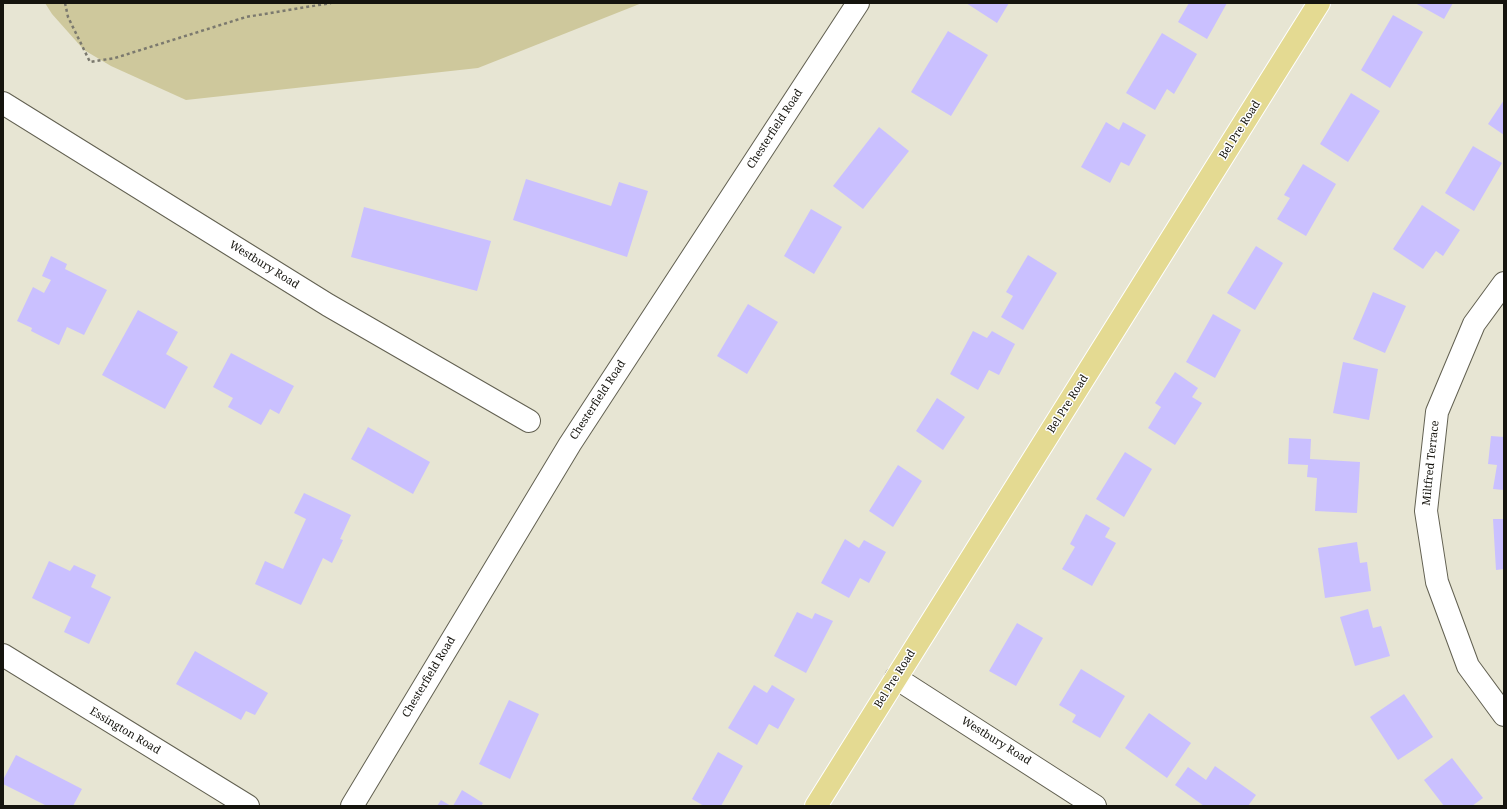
<!DOCTYPE html>
<style>
body{margin:0}
#map{position:relative;width:1507px;height:809px;overflow:hidden;background:#e7e5d3;font-family:"Noto Serif",serif}
canvas{display:block}
.frame{position:absolute;inset:0;border:4px solid #15140e;pointer-events:none}
</style>
<div id="map">
<canvas width="1507" height="809"></canvas>
<div class="frame"></div>
</div>
<script>
const context = document.querySelector('canvas').getContext('2d');
context.lineJoin = 'round';
function fillPath(path, color) {
  context.fillStyle = color;
  context.fill(path, 'evenodd');
}
function shape(rows) {
  const path = new Path2D();
  for (const r of rows) {
    path.moveTo(r[0], r[1]);
    for (let i = 2; i < r.length; i += 2) path.lineTo(r[i], r[i + 1]);
  }
  return path;
}
function strokePath(path, color, width, dash) {
  context.strokeStyle = color;
  context.lineWidth = width;
  context.lineCap = dash ? 'butt' : 'round';
  context.setLineDash(dash || []);
  context.stroke(path);
}
function drawText(font, color, halo, rows, align = 'center') {
  context.font = font + ' "Noto Serif",serif';
  context.lineWidth = 3;
  context.setLineDash([]);
  context.textBaseline = 'middle';
  context.strokeStyle = halo;
  context.fillStyle = color;
  for (const [text, x, y, turn = 0] of rows) {
    context.save();
    context.translate(x, y);
    context.rotate((+turn || 0) * Math.PI / 180);
    context.textAlign = isNaN(turn) ? turn : align;
    if (halo) context.strokeText(text, 0, 0);
    context.fillText(text, 0, 0);
    context.restore();
  }
}
fillPath(shape([
 [45,3,642,3,478,68,186,100,111,66,84,50,52,14]
]), '#cec89c');
fillPath(shape([
 [966,3,1009,3,997,23],
 [1189,3,1227,3,1207,39,1178,22],
 [1415,3,1453,3,1444,19],
 [1393,15,1423,32,1390,88,1361,70],
 [948,31,988,55,951,116,911,92],
 [1162,33,1197,54,1174,94,1167,89,1155,110,1126,93],
 [1351,93,1380,111,1348,162,1320,144],
 [1504,100,1504,135,1488,124],
 [1106,122,1119,130,1123,122,1146,135,1129,166,1121,162,1110,183,1081,167],
 [879,127,909,151,863,209,833,186],
 [1473,146,1502,163,1474,211,1445,193],
 [1303,164,1336,184,1306,236,1277,219,1290,198,1284,195],
 [526,179,611,206,619,182,648,191,627,257,513,220],
 [1422,205,1460,230,1443,256,1436,251,1423,269,1393,249],
 [364,207,491,241,477,291,351,257],
 [811,209,842,227,814,274,784,256],
 [1256,246,1283,263,1255,310,1227,293],
 [1028,255,1057,273,1023,330,1001,317,1013,296,1006,292],
 [51,256,67,264,65,269,107,290,84,335,67,327,59,345,31,331,32,328,17,321,33,287,44,293,51,280,42,276],
 [1373,292,1406,306,1385,353,1353,339],
 [748,304,778,322,747,374,717,356],
 [138,310,178,332,166,354,188,367,165,409,102,375],
 [1213,314,1241,330,1215,378,1186,362],
 [973,331,987,338,992,331,1015,344,999,375,989,370,978,390,950,374],
 [231,353,294,386,279,414,270,409,261,425,228,407,233,398,213,387],
 [1343,362,1378,369,1369,420,1333,413],
 [1175,372,1198,388,1192,397,1202,403,1175,445,1148,428,1161,407,1155,403],
 [937,398,965,417,943,450,916,431],
 [368,427,430,462,413,494,351,459],
 [1491,436,1504,437,1504,490,1493,489,1497,465,1488,464],
 [1289,438,1311,439,1310,459,1360,462,1357,513,1315,511,1317,478,1307,477,1308,465,1288,464],
 [1125,452,1152,469,1124,517,1096,499],
 [898,465,922,481,893,527,869,511],
 [304,493,351,515,340,539,343,540,332,563,323,558,301,605,255,584,265,561,283,569,306,519,294,513],
 [1086,514,1110,528,1105,537,1116,543,1092,586,1062,569,1075,547,1070,544],
 [1493,519,1504,519,1504,569,1496,570],
 [845,539,859,548,864,540,886,552,869,583,860,578,849,598,821,583],
 [1357,542,1360,563,1367,562,1371,591,1325,598,1318,548],
 [49,561,70,571,74,565,96,575,91,587,111,597,89,644,64,632,71,617,32,598],
 [1368,609,1373,628,1381,626,1390,656,1355,666,1340,617],
 [797,612,812,619,815,613,833,621,806,673,774,656],
 [1017,623,1043,638,1016,686,989,671],
 [195,651,268,693,255,715,246,711,241,720,176,684],
 [1081,669,1125,696,1100,738,1072,722,1076,715,1059,705],
 [754,685,767,693,772,685,795,699,778,729,769,724,757,745,728,728],
 [1404,694,1433,737,1398,760,1370,717],
 [509,700,539,714,510,779,479,764],
 [1149,713,1191,743,1167,778,1125,748],
 [718,752,743,766,721,806,704,806,692,799],
 [16,755,82,789,73,806,47,806,3,784,3,780],
 [1452,758,1483,798,1472,806,1444,806,1424,780],
 [1215,766,1256,795,1248,806,1204,806,1175,785,1188,767,1206,780],
 [462,790,483,803,481,806,453,806],
 [441,800,451,806,437,806]
]), '#cac0ff');
const minor = shape([
 [3,103,328,305,529,421],
 [1504,283,1474,324,1437,412,1426,511,1437,582,1468,666,1504,715],
 [3,655,248,806],
 [896,678,1095,806],
 [352,806,570,444,858,3]
]);
const major = shape([
 [816,806,1319,3]
]);
strokePath(minor, '#626051', 24);
strokePath(major, '#fff', 24);
strokePath(shape([
 [65,3,68,17,90,62,115,58,246,17,331,3]
]), '#7b796e', 2.5, [3, 3]);
strokePath(minor, '#fff', 22);
strokePath(major, '#e4da92', 22);
drawText('11px', '#15140e', '#fff', [
 ["Chesterfield Road",775,129,-57],
 ["Bel Pre Road",1240,130,-58],
 ["Westbury Road",264,265,32],
 ["Chesterfield Road",598,400,-57],
 ["Bel Pre Road",1068,404,-58],
 ["Miltfred Terrace",1431,463,-84],
 ["Chesterfield Road",429,677,-59],
 ["Bel Pre Road",895,679,-58],
 ["Essington Road",125,731,31],
 ["Westbury Road",996,741,32]
]);
</script>
